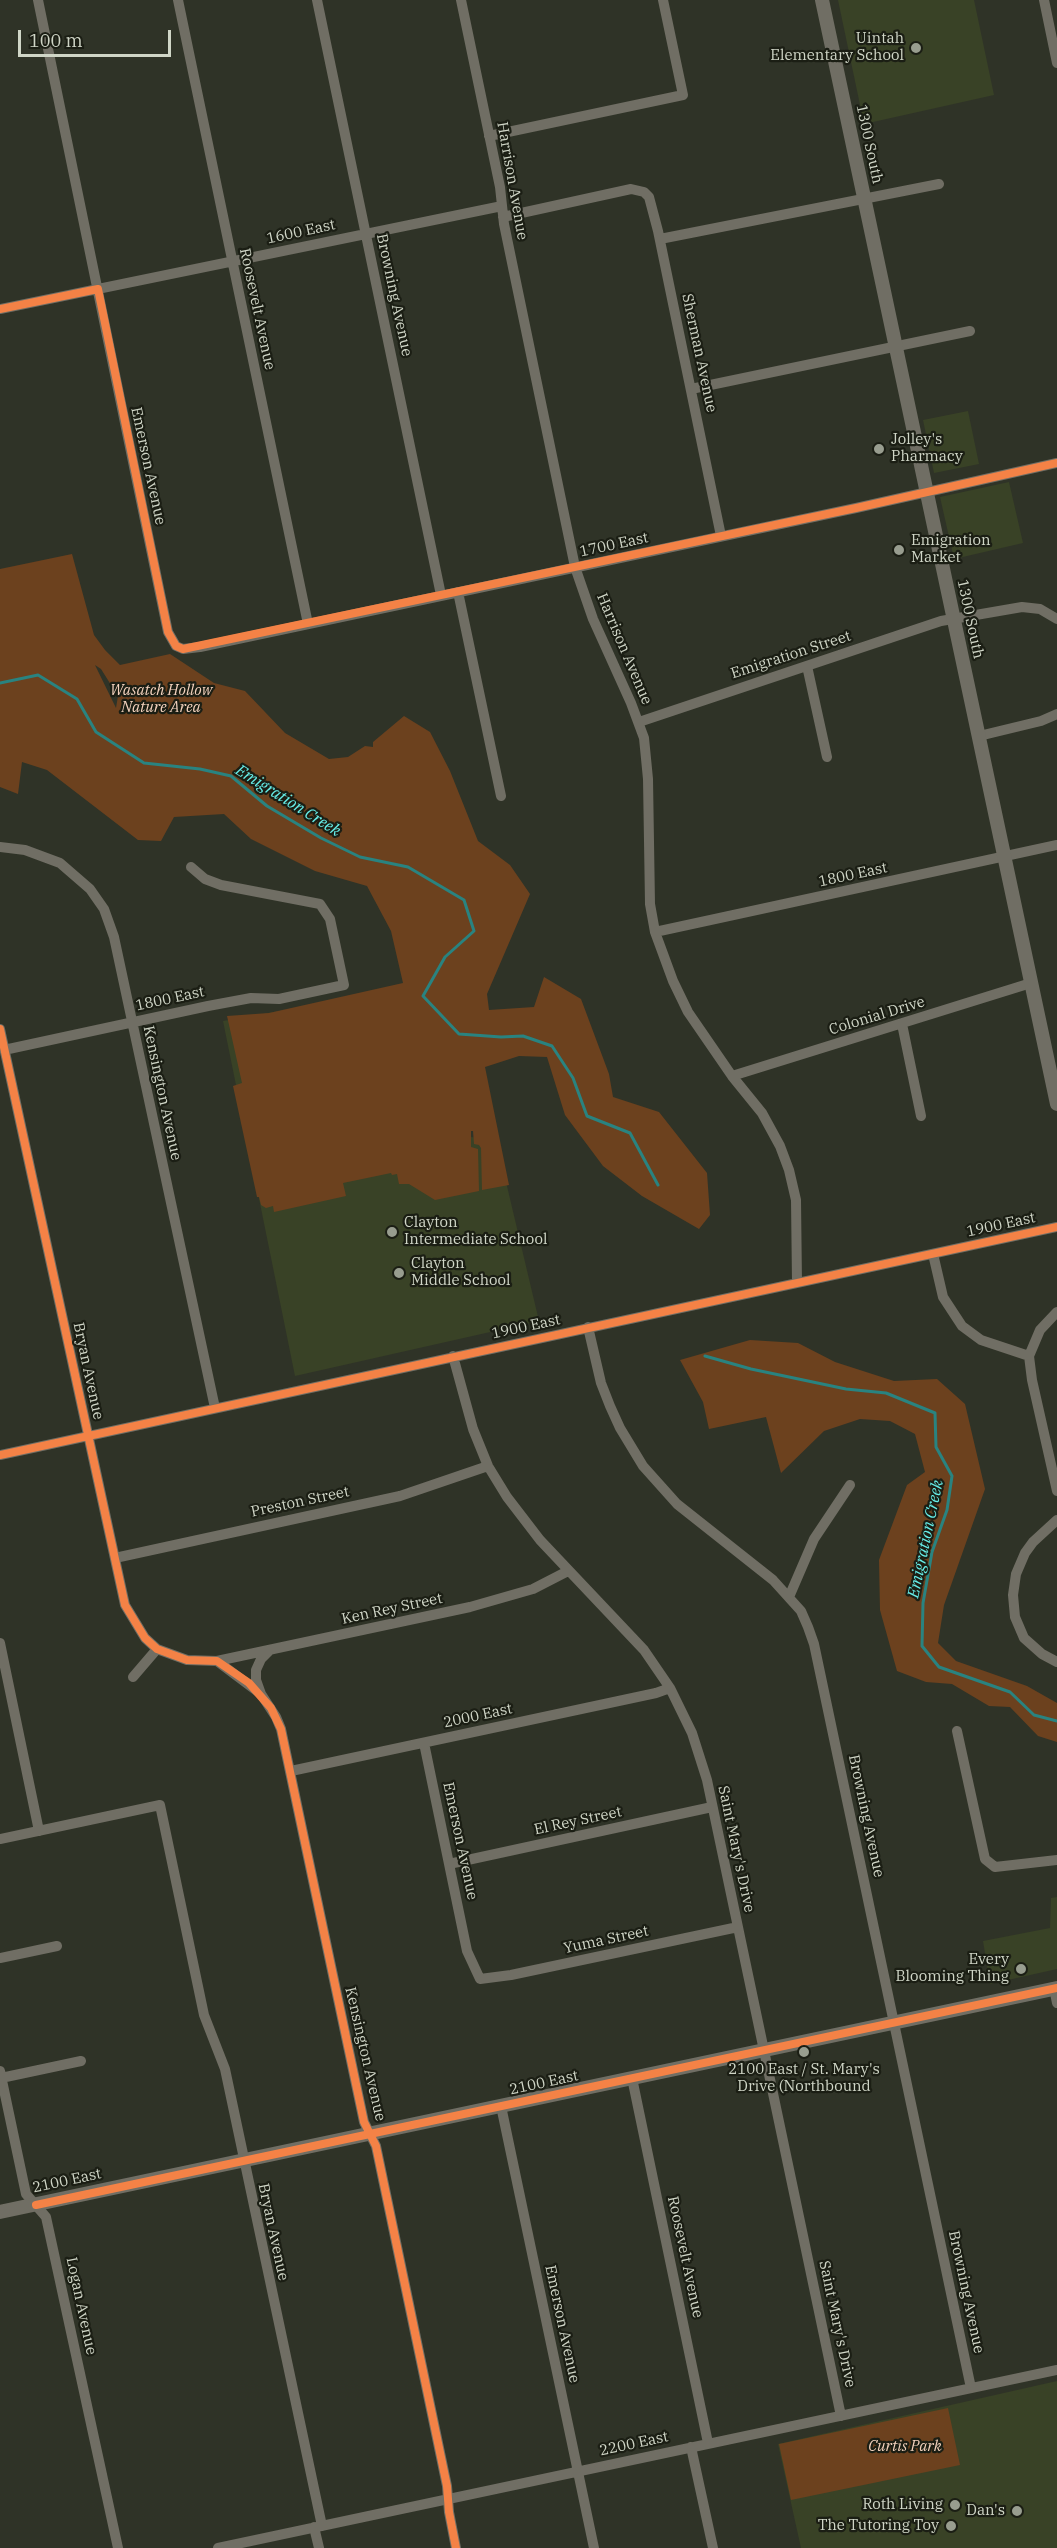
<!DOCTYPE html>
<style>
body{margin:0}
#map{position:relative;width:1057px;height:2548px;overflow:hidden;background:#2f3327;font-family:"IBM Plex Serif",serif}
canvas{display:block}
.scale{position:absolute;left:18px;top:30px;width:153px;height:27px;box-sizing:border-box;border:3px solid #d0d6c7;border-top:0;padding-left:8px;font-size:18px;line-height:21px;white-space:nowrap;color:#d0d6c7;-webkit-text-stroke:4px #1b1e14;paint-order:stroke}
</style>
<div id="map">
<canvas width="1057" height="2548"></canvas>
<div class="scale">100 m</div>
</div>
<script>
const context = document.querySelector('canvas').getContext('2d');
context.lineJoin = 'round';
function fillPath(path, color) {
  context.fillStyle = color;
  context.fill(path, 'evenodd');
}
function shape(rows) {
  const path = new Path2D();
  for (const r of rows) {
    path.moveTo(r[0], r[1]);
    for (let i = 2; i < r.length; i += 2) path.lineTo(r[i], r[i + 1]);
  }
  return path;
}
function strokePath(path, color, width, dash) {
  context.strokeStyle = color;
  context.lineWidth = width;
  context.lineCap = dash ? 'butt' : 'round';
  context.setLineDash(dash || []);
  context.stroke(path);
}
function drawText(font, color, halo, rows, align = 'center') {
  context.font = font + ' "IBM Plex Serif",serif';
  context.lineWidth = 4.5;
  context.setLineDash([]);
  context.textBaseline = 'middle';
  context.strokeStyle = halo;
  context.fillStyle = color;
  for (const [text, x, y, turn = 0] of rows) {
    context.save();
    context.translate(x, y);
    context.rotate((+turn || 0) * Math.PI / 180);
    context.textAlign = isNaN(turn) ? turn : align;
    if (halo) context.strokeText(text, 0, 0);
    context.fillText(text, 0, 0);
    context.restore();
  }
}
fillPath(shape([
 [838,0,974,0,994,95,864,124],
 [968,411,979,464,934,473,923,420],
 [1009,482,1023,543,954,559,940,497],
 [352,998,425,1124,497,1144,539,1321,295,1376,223,1021],
 [1057,1897,1057,1969,990,1984,983,1941,1050,1928,1051,1898],
 [1057,2381,1057,2548,801,2548,778,2444]
]), '#394226');
fillPath(shape([
 [72,554,94,635,105,650,120,665,170,654,214,683,245,691,285,733,329,759,348,757,365,746,373,747,373,742,404,716,430,732,450,771,478,841,510,865,530,894,487,994,489,1010,534,1007,544,977,581,999,609,1074,613,1097,659,1112,707,1173,710,1215,699,1229,642,1196,603,1166,565,1115,547,1057,519,1056,485,1067,509,1185,482,1190,481,1148,479,1145,474,1144,473,1131,471,1131,471,1147,478,1149,479,1191,435,1200,409,1184,399,1184,397,1174,392,1175,391,1173,343,1183,346,1196,274,1212,273,1206,266,1208,261,1205,259,1197,257,1197,233,1086,242,1083,227,1016,269,1013,403,983,391,931,367,886,315,871,251,839,224,814,174,817,161,841,138,840,47,770,22,762,18,794,0,787,0,569],
 [95,665,101,669,118,696,116,708],
 [750,1340,798,1343,835,1362,894,1381,937,1379,965,1404,985,1489,944,1605,938,1643,956,1661,1027,1686,1057,1703,1057,1742,1038,1736,1010,1707,989,1706,952,1684,926,1682,897,1671,880,1610,879,1560,907,1485,925,1472,915,1434,890,1421,860,1419,824,1431,781,1473,766,1417,709,1429,703,1402,680,1360],
 [948,2408,960,2465,791,2500,779,2444]
]), '#6c411e');
strokePath(shape([
 [0,683,38,675,77,699,96,732,144,763,200,769,231,776,267,806,321,838,360,857,408,867,464,900,474,931,445,957,423,996,459,1034,501,1037,523,1036,552,1046,573,1078,587,1116,630,1133,658,1185],
 [705,1356,751,1369,846,1389,886,1393,935,1413,936,1447,952,1476,947,1510,932,1552,923,1603,922,1646,939,1667,1010,1692,1034,1715,1057,1721]
]), '#298380', 3);
strokePath(shape([
 [38,0,168,632,176,646,183,649,200,647,856,508,1057,463],
 [178,0,308,624],
 [317,0,441,595],
 [461,0,500,187,504,224,575,567,593,619,631,703,644,738,648,779,650,904,655,932,673,981,688,1012,732,1076,762,1113,780,1146,789,1170,796,1200,797,1283],
 [1044,0,1057,63],
 [489,136,683,95,663,0],
 [503,217,631,189,644,192,649,197,658,231,721,536],
 [660,239,939,184],
 [0,309,502,206],
 [691,389,970,331],
 [458,592,501,796],
 [807,666,827,757],
 [639,722,941,621,1022,607,1040,609,1057,619],
 [979,736,1041,721,1057,714],
 [0,847,25,850,60,863,90,889,104,909,114,937,215,1408],
 [655,932,1057,845],
 [902,1024,921,1116],
 [0,1029,125,1605,145,1638,157,1649,187,1660,217,1661,470,1607,533,1589,568,1571],
 [4,1050,208,1006,251,998,279,999,344,985,330,919,320,904,221,885,205,879,191,867],
 [732,1076,1031,983],
 [933,1254,943,1297,962,1326,981,1340,1029,1356],
 [1057,1312,1040,1330,1029,1356,1032,1380,1057,1491],
 [588,1327,601,1383,610,1406,620,1428,643,1466,677,1504,773,1580,801,1611,808,1627,814,1644,971,2388],
 [453,1356,473,1429,488,1466,507,1497,540,1540,644,1650,670,1688,692,1733,707,1780,841,2416],
 [0,1455,1057,1227],
 [1057,1520,1033,1542,1025,1553,1016,1574,1013,1595,1015,1617,1024,1638,1042,1654,1057,1662],
 [115,1558,400,1496,488,1466],
 [789,1597,814,1539,850,1485],
 [0,1643,39,1831],
 [217,1661,261,1694,276,1717,281,1729,364,2122,376,2146,447,2486,449,2512,456,2548],
 [133,1677,157,1649],
 [261,1694,256,1680,256,1670,261,1659,270,1650],
 [957,1731,985,1859,995,1867,1057,1860],
 [424,1743,467,1951,480,1979,511,1975,738,1927],
 [291,1771,656,1693,670,1688],
 [0,1839,160,1805,204,2015,225,2069,322,2526],
 [449,1864,712,1807],
 [0,1958,57,1946],
 [1054,1988,1057,2003],
 [0,2071,26,2194,46,2217,118,2548],
 [1,2078,81,2061],
 [632,2078,708,2443],
 [501,2106,594,2548],
 [691,2447,713,2548],
 [314,2527,319,2548],
 [218,2548,1057,2370]
]), '#706e64', 10);
strokePath(shape([
 [822,0,1057,1104],
 [0,2212,1057,1988]
]), '#706e64', 14);
strokePath(shape([
 [0,309,98,289,168,632,176,646,183,649,856,508,1057,463],
 [0,1029,125,1605,145,1638,157,1649,187,1660,217,1661,249,1683,271,1708,281,1729,364,2122,376,2146,447,2486,449,2512,456,2548],
 [0,1455,1057,1227],
 [36,2205,1057,1988]
]), '#f48246', 8);
for (const [x, y, r, color] of [
 [916,48,6,"#989d8f"],
 [879,449,6,"#989d8f"],
 [899,550,6,"#989d8f"],
 [392,1232,6,"#989d8f"],
 [399,1273,6,"#989d8f"],
 [1021,1969,6,"#989d8f"],
 [804,2052,6,"#989d8f"],
 [955,2505,6,"#989d8f"],
 [1017,2511,6,"#989d8f"],
 [951,2526,6,"#989d8f"]
]) {
  const dot = new Path2D();
  dot.arc(x, y, r, 0, 2 * Math.PI);
  context.fillStyle = color;
  context.fill(dot);
  strokePath(dot, '#1b1e14', 2);
}
drawText('15px', '#d0d6c7', '#1b1e14', [
 ["Uintah",904,39],
 ["Elementary School",904,56],
 ["Jolley's",891,440,"left"],
 ["Pharmacy",891,457,"left"],
 ["Emigration",911,541,"left"],
 ["Market",911,558,"left"],
 ["Clayton",404,1223,"left"],
 ["Intermediate School",404,1240,"left"],
 ["Clayton",411,1264,"left"],
 ["Middle School",411,1281,"left"],
 ["Every",1009,1960],
 ["Blooming Thing",1009,1977],
 ["2100 East / St. Mary's",804,2070,"center"],
 ["Drive (Northbound",804,2087,"center"],
 ["Roth Living",943,2505],
 ["Dan's",1005,2511],
 ["The Tutoring Toy",939,2526]
], 'right');
drawText('15px', '#d0d6c7', '#1b1e14', [
 ["1300 South",869,144,78],
 ["Harrison Avenue",512,181,80],
 ["1600 East",301,232,-12],
 ["Browning Avenue",394,295,78],
 ["Roosevelt Avenue",257,309,78],
 ["Sherman Avenue",699,353,78],
 ["Emerson Avenue",148,466,78],
 ["1700 East",614,545,-12],
 ["1300 South",970,619,78],
 ["Harrison Avenue",624,649,67],
 ["Emigration Street",791,655,-18],
 ["1800 East",853,875,-12],
 ["1800 East",170,999,-12],
 ["Colonial Drive",877,1016,-17],
 ["Kensington Avenue",162,1093,78],
 ["1900 East",1001,1225,-12],
 ["1900 East",526,1327,-12],
 ["Bryan Avenue",88,1371,78],
 ["Preston Street",300,1502,-12],
 ["Ken Rey Street",392,1609,-12],
 ["2000 East",478,1716,-12],
 ["Browning Avenue",866,1816,78],
 ["El Rey Street",578,1821,-12],
 ["Emerson Avenue",460,1841,78],
 ["Saint Mary's Drive",736,1849,78],
 ["Yuma Street",606,1940,-12],
 ["Kensington Avenue",365,2054,77],
 ["2100 East",544,2083,-12],
 ["2100 East",67,2181,-12],
 ["Bryan Avenue",273,2232,78],
 ["Roosevelt Avenue",685,2257,78],
 ["Browning Avenue",966,2292,78],
 ["Logan Avenue",81,2306,78],
 ["Emerson Avenue",562,2324,78],
 ["Saint Mary's Drive",837,2324,78],
 ["2200 East",634,2444,-12]
]);
drawText('italic 15px', '#f4d3be', '#1b1e14', [
 ["Wasatch Hollow",161,691],
 ["Nature Area",161,708],
 ["Curtis Park",905,2447]
]);
drawText('italic 16px', '#67efea', '#1b1e14', [
 ["Emigration Creek",288,801,32],
 ["Emigration Creek",926,1539,-78]
]);
</script>
